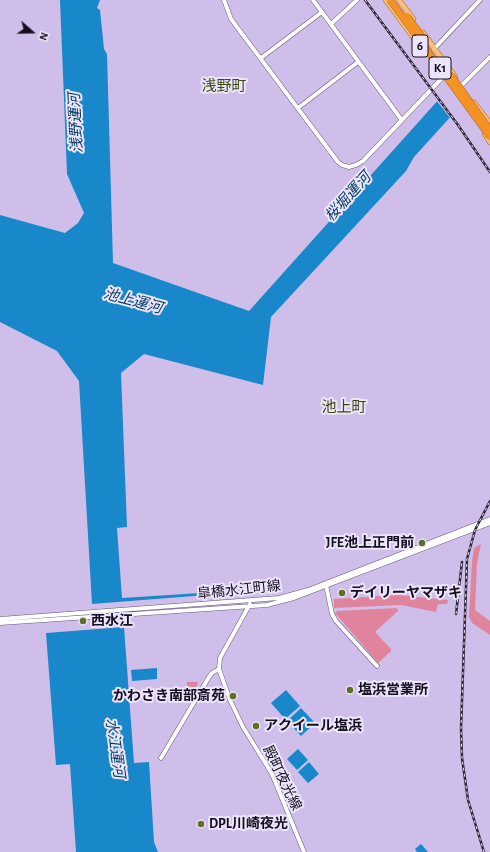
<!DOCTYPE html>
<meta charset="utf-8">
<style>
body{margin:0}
#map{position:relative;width:490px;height:852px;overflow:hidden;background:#cfbeea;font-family:"Alegreya Sans",sans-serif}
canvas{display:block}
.north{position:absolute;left:12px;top:12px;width:40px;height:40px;-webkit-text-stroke:3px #ebe4fa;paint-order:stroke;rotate:110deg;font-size:11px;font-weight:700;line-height:16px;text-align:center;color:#140e1d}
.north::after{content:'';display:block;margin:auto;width:14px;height:18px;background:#140e1d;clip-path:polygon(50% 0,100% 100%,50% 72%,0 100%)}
</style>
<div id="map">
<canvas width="490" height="852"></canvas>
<div class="north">N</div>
</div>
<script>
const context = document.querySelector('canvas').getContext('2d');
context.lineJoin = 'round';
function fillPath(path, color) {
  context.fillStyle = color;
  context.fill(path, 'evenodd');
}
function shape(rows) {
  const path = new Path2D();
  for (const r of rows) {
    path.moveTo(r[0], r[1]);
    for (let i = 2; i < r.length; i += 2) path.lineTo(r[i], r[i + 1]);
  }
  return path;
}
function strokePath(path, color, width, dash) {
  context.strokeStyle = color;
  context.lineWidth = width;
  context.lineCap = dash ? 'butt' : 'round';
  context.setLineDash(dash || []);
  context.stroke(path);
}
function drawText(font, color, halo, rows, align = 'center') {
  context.font = font + ' "Alegreya Sans","Noto Sans JP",sans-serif';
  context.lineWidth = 4;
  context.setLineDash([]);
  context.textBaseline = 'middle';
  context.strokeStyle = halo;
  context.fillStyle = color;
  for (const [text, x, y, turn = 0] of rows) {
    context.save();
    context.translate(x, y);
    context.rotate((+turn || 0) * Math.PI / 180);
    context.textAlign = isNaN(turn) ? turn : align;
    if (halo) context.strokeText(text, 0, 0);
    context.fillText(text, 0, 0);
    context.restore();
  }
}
fillPath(shape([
 [481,544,477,563,475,610,490,621,490,635,472,623,469,617,472,561,474,548],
 [399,595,448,600,447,604,438,604,436,612,401,605,334,608,334,599],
 [397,608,398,611,375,632,391,649,391,651,378,663,335,613,337,611],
 [187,682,198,682,196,688,187,688]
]), '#e0849e');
fillPath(shape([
 [60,0,100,0,97,8,100,10,104,49,107,54,113,263,249,311,440,98,453,114,414,157,406,171,271,317,263,385,144,354,121,373,127,527,117,528,122,598,232,591,232,593,92,604,79,381,57,351,0,322,0,215,65,233,78,223,84,213,67,174],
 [124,627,134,763,149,762,154,842,158,852,76,852,70,764,56,765,46,633],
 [157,668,157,679,132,681,131,670],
 [286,690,300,706,285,719,271,703],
 [301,708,315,723,301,736,287,721],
 [298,749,308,760,297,770,287,759],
 [309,762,319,774,308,783,298,772],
 [421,844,428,852,417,852,415,849]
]), '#1888ca');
fillPath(shape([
 [439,96,442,97,455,113,451,119,436,100]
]), '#cfbeea');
const minor = shape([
 [224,0,231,19,338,162,342,165,349,167,356,165,363,161,443,77],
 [313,0,401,119],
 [331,24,357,0],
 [434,49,480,0],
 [261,58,322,12],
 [458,89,490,57],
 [298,108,358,62],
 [326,585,332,614,336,621,377,666],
 [250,604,220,658,219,669,230,700,243,727,272,774,304,852],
 [0,619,279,598,308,590,490,519],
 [0,623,267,605,294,598,490,523],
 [161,758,209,677,212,673,219,669]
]);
const major = shape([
 [386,0,420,46],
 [399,0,413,19],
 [423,33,455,77],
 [474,103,490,124],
 [485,134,490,142]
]);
strokePath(minor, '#65567c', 5);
strokePath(major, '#a66422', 6);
strokePath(minor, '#fff', 4);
strokePath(major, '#f9be7c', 5);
const rail = shape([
 [365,0,458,125,490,172],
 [456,614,462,562],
 [484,852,468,800,462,758,461,728,467,559,475,530,490,501]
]);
strokePath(rail, '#2e2639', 2.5);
strokePath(rail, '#ebe4fa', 1, [3]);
const highwayBridge = shape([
 [390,0,490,137],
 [407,16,424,39],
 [451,75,490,130]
]);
strokePath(highwayBridge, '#a66422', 7, []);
strokePath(highwayBridge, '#f59224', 6);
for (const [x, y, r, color] of [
 [422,543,4,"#5d701f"],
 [342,593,4,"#5d701f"],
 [83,621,4,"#5d701f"],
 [350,690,4,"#5d701f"],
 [233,696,4,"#5d701f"],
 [256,726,4,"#5d701f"],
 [201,824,4,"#5d701f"]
]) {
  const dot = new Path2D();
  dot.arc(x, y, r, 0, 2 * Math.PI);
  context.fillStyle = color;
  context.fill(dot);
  strokePath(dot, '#ebe4fa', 1.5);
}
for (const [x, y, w] of [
 [420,46,16],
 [440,68,22]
]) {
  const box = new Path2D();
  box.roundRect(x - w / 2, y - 11, w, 22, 3);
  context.fillStyle = '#ebe4fa';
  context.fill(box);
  strokePath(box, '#140e1d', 1);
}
drawText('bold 13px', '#140e1d', null, [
 ["6",420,46],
 ["K1",440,68]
]);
drawText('bold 14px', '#140e1d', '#ebe4fa', [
 ["JFE池上正門前",414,543,"right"],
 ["デイリーヤマザキ",350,593],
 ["西水江",91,621],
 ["塩浜営業所",358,690],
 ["かわさき南部斎苑",225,696,"right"],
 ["アクイール塩浜",264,726],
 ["DPL川崎夜光",209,824]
], 'left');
drawText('14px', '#140e1d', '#ebe4fa', [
 ["皐橋水江町線",239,590,-6],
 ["殿町夜光線",282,778,64]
]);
drawText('15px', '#3c4911', '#ebe4fa', [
 ["浅野町",224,86],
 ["池上町",344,407]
]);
drawText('italic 15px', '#023c5e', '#ebe4fa', [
 ["浅野運河",76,123,-93],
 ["桜堀運河",348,197,-48],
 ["池上運河",133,301,15],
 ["水江運河",115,748,82]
]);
</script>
